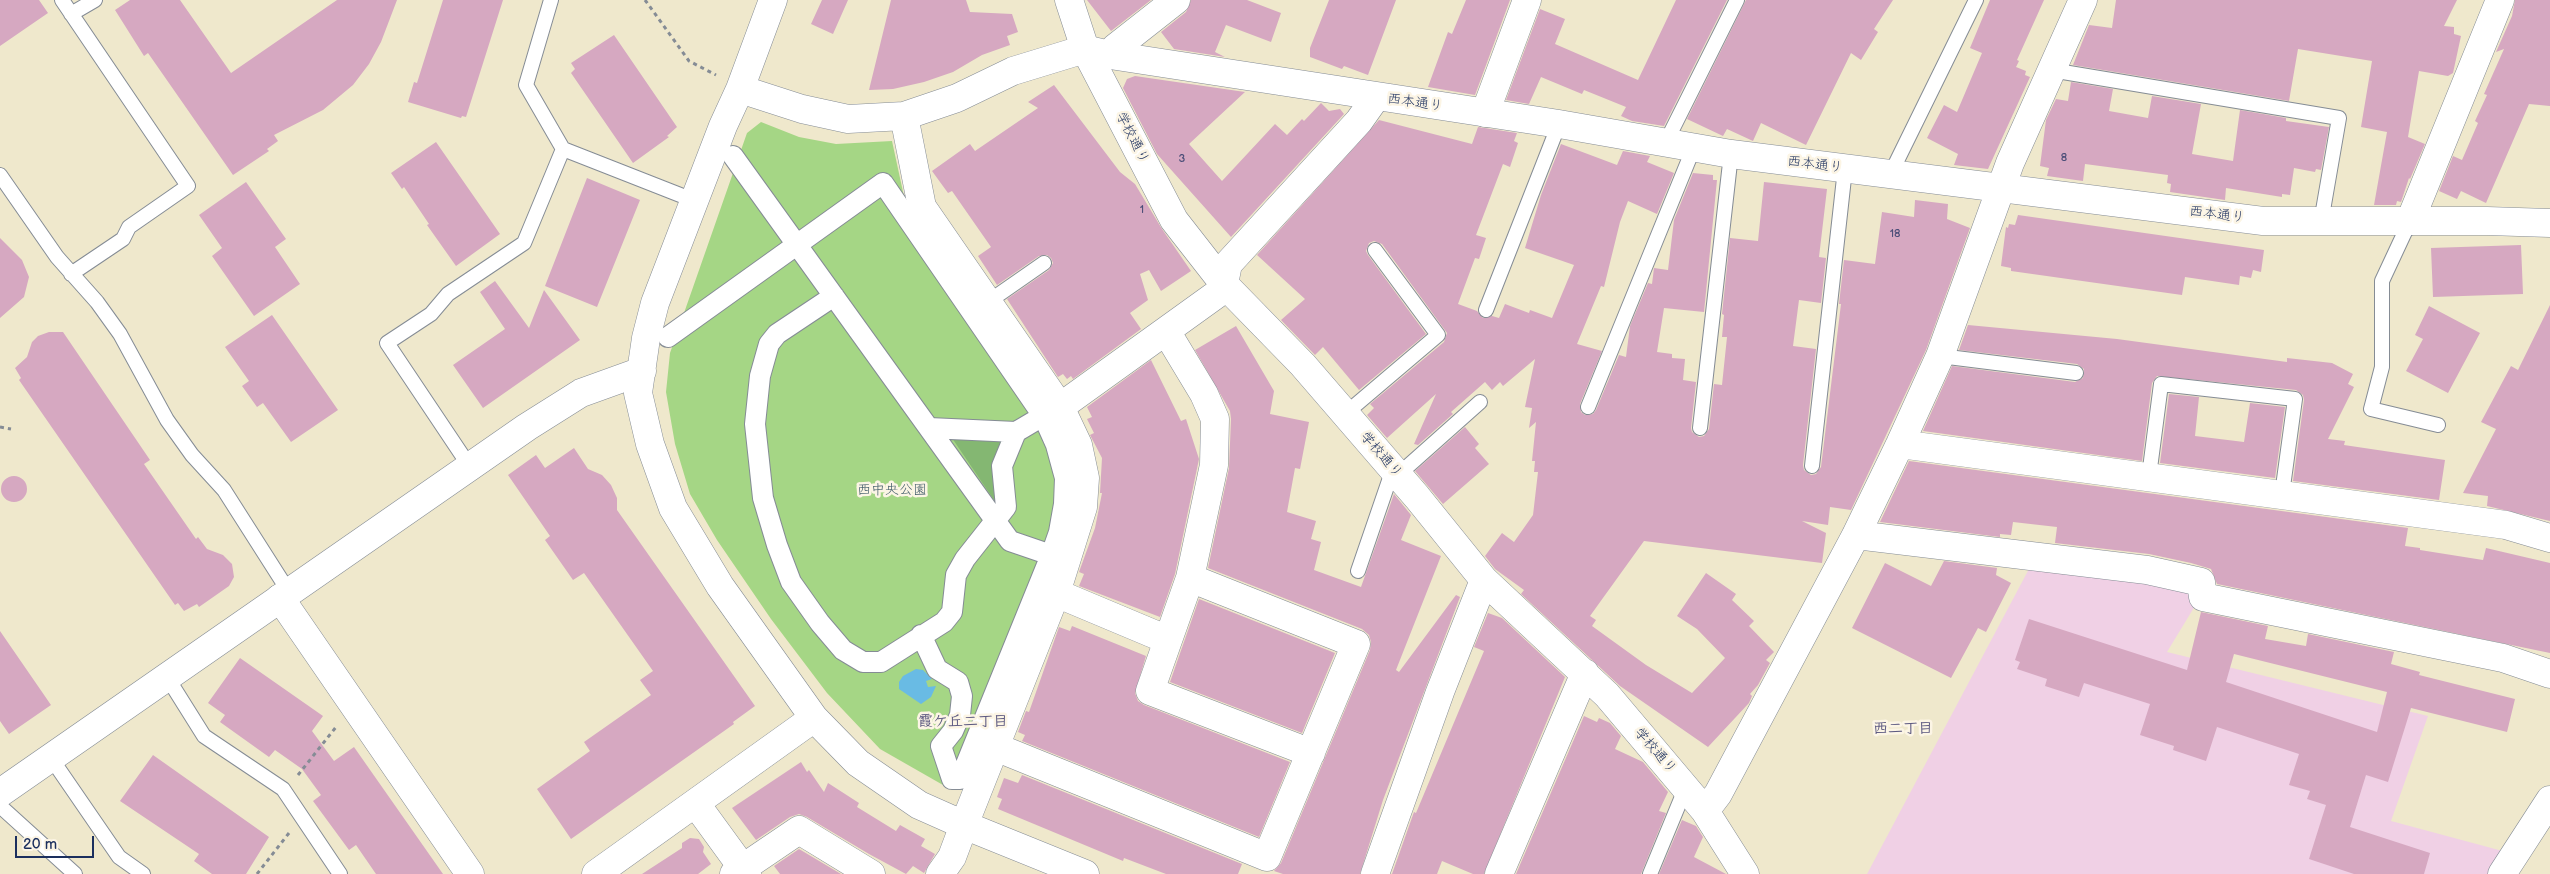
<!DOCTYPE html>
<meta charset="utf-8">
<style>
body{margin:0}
#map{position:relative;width:2550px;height:874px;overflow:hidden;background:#efe8cc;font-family:"Balsamiq Sans",sans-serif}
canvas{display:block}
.scale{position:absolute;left:15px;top:836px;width:79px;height:22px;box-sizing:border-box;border:2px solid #1b2f5e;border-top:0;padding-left:6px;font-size:15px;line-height:18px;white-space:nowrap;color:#1b2f5e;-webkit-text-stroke:4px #fcf5e5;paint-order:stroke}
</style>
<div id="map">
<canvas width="2550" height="874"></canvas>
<div class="scale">20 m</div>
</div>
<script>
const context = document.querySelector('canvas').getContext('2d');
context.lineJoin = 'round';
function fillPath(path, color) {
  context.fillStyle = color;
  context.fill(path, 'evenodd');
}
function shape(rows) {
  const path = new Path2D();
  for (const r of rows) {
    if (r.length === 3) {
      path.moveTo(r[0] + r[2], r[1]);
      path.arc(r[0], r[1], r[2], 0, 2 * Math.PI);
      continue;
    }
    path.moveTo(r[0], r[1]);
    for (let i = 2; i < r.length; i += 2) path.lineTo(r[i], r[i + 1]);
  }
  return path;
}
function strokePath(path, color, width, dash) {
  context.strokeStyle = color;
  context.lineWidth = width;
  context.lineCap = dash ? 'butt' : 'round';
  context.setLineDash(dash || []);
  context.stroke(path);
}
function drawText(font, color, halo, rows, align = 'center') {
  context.font = font + ' "Balsamiq Sans","Klee One",sans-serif';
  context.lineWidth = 5;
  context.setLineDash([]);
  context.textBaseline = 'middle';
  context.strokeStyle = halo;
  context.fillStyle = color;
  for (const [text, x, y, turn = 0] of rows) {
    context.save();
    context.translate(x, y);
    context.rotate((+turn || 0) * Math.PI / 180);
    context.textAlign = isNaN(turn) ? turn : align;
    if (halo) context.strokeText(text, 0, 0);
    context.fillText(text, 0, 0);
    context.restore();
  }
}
fillPath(shape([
 [2030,567,2183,588,2198,601,2167,652,2428,716,2391,821,2510,853,2496,874,1867,874]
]), '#f0d0e5');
fillPath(shape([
 [761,122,799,137,836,144,892,141,908,215,1048,412,1069,503,967,784,950,789,880,749,827,693,771,619,717,540,690,494,675,444,666,392,670,353,747,133]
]), '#a5d685');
fillPath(shape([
 [1009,437,996,503,952,438]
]), '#84b772');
fillPath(shape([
 [916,669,923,670,932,679,926,681,928,687,936,686,931,697,921,704,899,689,899,682,903,676]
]), '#69bbe4');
fillPath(shape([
 [0,0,39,0,48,13,0,46],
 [130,0,180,0,231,73,337,0,397,0,381,42,369,64,353,85,323,110,274,135,278,141,267,149,269,151,233,175,148,53,144,56,115,10],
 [443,0,503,0,466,117,462,116,461,118,408,102,414,82,417,83],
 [822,0,848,0,833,34,811,24],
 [891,0,966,0,970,12,1012,14,1018,32,1007,36,1010,45,982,55,953,72,924,82,893,89,869,90],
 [1087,0,1151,0,1111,31],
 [1191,0,1247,0,1281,13,1271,42,1226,25,1215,52,1225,57,1174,49,1161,32,1186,12],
 [1329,0,1396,0,1368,75,1344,66,1342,69,1310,57,1310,48],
 [1466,0,1510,0,1475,95,1428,87,1448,32,1452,34],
 [1676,0,1727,0,1664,126,1632,121,1621,116,1626,107,1584,90,1582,94,1541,77,1529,104,1506,100,1540,9,1565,19,1555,44,1638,80],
 [1746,0,1893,0,1874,29,1878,32,1861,60,1851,53,1806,145,1761,123,1753,141,1727,129,1723,136,1687,119],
 [1990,0,2044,0,2017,60,2019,61,2016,67,2026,71,2025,75,2030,77,1988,169,1954,165,1958,154,1927,138,1944,105,1957,112,1982,53,1970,48],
 [2116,0,2457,0,2444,26,2454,27,2454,34,2461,36,2453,73,2448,76,2419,71,2408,137,2425,144,2410,179,2409,178,2401,202,2397,201,2396,205,2374,205,2387,132,2361,127,2372,61,2298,49,2289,101,2073,65,2089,25,2112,28],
 [2515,0,2550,0,2550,106,2529,104,2486,203,2461,191,2457,199,2439,191,2453,156,2462,160,2478,123,2475,121,2487,95,2484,94,2504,49,2496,52,2512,16],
 [614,35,677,127,667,136,669,137,633,163,571,73,575,69,571,63],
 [1135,76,1245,92,1189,144,1222,181,1275,124,1287,135,1302,119,1304,121,1321,103,1329,111,1340,109,1344,114,1231,237,1157,154,1123,88,1127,79],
 [2071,82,2113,89,2109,111,2148,118,2152,96,2201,104,2192,154,2233,161,2240,110,2286,118,2286,121,2329,127,2321,170,2316,169,2315,172,2294,168,2290,195,2282,194,2282,197,2226,188,2225,200,2170,192,2171,184,2167,183,2168,175,2085,164,2083,181,2047,176,2049,168,2040,166,2046,120,2056,99,2068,101],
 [1054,85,1120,172,1135,184,1162,229,1191,271,1161,291,1149,270,1140,274,1148,300,1130,313,1141,329,1073,379,1071,376,1067,379,1063,374,1058,377,1007,299,1049,270,1053,263,1051,258,1047,255,1039,256,997,285,978,256,991,247,952,191,948,193,932,171,970,144,975,151,1038,108,1028,102],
 [1379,120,1472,144,1478,127,1517,133,1514,141,1518,143,1510,167,1503,164,1476,235,1486,238,1479,259,1475,258,1458,304,1477,311,1483,318,1492,316,1499,318,1505,304,1529,313,1530,310,1552,318,1574,265,1525,248,1541,195,1561,144,1617,165,1623,151,1650,156,1647,162,1674,173,1657,214,1628,201,1620,222,1604,287,1601,286,1577,344,1602,351,1580,404,1581,412,1585,415,1593,414,1596,410,1619,355,1626,357,1630,326,1648,283,1652,284,1654,268,1668,270,1674,220,1693,173,1713,175,1713,180,1717,180,1704,312,1664,308,1657,352,1672,354,1672,358,1685,359,1683,380,1696,382,1691,428,1692,432,1699,437,1704,436,1709,429,1714,384,1722,385,1727,337,1722,337,1724,315,1722,314,1730,238,1758,241,1764,182,1827,189,1819,257,1826,258,1821,303,1799,300,1793,346,1816,349,1803,465,1804,470,1811,475,1816,474,1821,467,1841,304,1839,304,1844,260,1875,264,1882,212,1914,217,1915,200,1948,204,1947,219,1970,228,1926,350,1851,510,1830,507,1828,525,1802,521,1826,533,1822,563,1644,541,1590,616,1596,620,1592,626,1646,665,1692,693,1725,658,1697,629,1677,616,1706,573,1736,594,1732,600,1754,621,1749,626,1774,652,1766,660,1770,663,1758,685,1750,694,1752,696,1749,703,1708,747,1620,686,1521,594,1524,590,1495,569,1485,556,1502,533,1514,542,1533,515,1538,472,1534,472,1535,461,1532,461,1536,422,1529,428,1532,408,1525,407,1535,359,1503,386,1500,382,1492,390,1485,382,1451,412,1453,414,1418,445,1414,444,1436,394,1387,438,1367,415,1374,408,1370,404,1444,342,1447,333,1382,244,1374,241,1369,243,1366,251,1368,255,1426,334,1359,390,1323,347,1315,355,1281,320,1305,299,1257,255],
 [436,142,500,234,456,266,427,225,429,224,404,187,402,189,391,173],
 [587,178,640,200,597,307,545,286],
 [246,182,286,239,275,247,300,284,254,316,212,256,222,248,199,215],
 [2018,215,2264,250,2261,272,2253,270,2251,278,2240,276,2239,285,2185,277,2182,295,2011,271,2011,268,2001,266,2006,227,2008,228,2009,224,2015,225],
 [0,238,22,260,29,277,24,297,0,318],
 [2521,245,2523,294,2433,297,2431,248],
 [495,281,529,328,544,290,580,340,483,408,453,365,505,329,480,292],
 [2550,305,2550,521,2487,506,2488,496,2463,493,2496,429,2481,422,2511,366,2518,370],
 [2429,306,2480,333,2448,393,2406,371,2423,339,2415,335],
 [272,315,338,410,291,442,263,403,257,407,242,386,249,381,225,347],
 [1968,325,2117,339,2287,362,2287,358,2332,363,2353,374,2348,384,2354,387,2328,439,2345,441,2344,445,2445,460,2439,500,2293,481,2304,400,2303,395,2296,390,2157,376,2152,383,2142,461,1923,431,1952,366,2075,382,2083,378,2084,369,2077,364,1959,350],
 [1236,326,1274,391,1270,414,1309,422,1300,469,1295,468,1287,512,1316,521,1311,539,1321,542,1314,570,1361,587,1394,494,1411,515,1401,540,1441,556,1396,670,1399,672,1456,595,1460,597,1383,800,1360,874,1283,874,1274,871,1281,863,1370,650,1371,642,1369,635,1362,629,1208,568,1229,468,1231,419,1230,411,1195,350],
 [63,332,150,460,144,464,196,539,198,537,207,549,223,555,232,564,234,577,229,586,199,607,197,604,184,611,178,603,175,605,19,380,21,378,15,368,27,357,32,342,38,336,49,332],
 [1151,360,1181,421,1186,419,1199,459,1175,574,1160,617,1079,586,1084,574,1079,572,1095,528,1102,493,1100,493,1102,458,1090,435,1094,433,1087,419,1092,417,1087,407],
 [2169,394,2199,397,2195,436,2244,442,2250,403,2285,407,2275,478,2160,463],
 [1465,427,1479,444,1475,448,1489,464,1443,504,1415,471],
 [574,448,588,469,602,475,611,485,617,498,617,510,755,706,733,722,734,724,571,839,537,789,590,751,584,742,651,695,640,680,653,671,584,573,573,580,545,540,550,536,508,475,536,455,545,468],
 [1909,461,2408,528,2405,546,2420,548,2420,550,2483,560,2486,548,2550,563,2550,653,2217,584,2211,569,2191,563,2149,554,2055,543,2057,527,2013,522,2011,535,2000,534,2000,537,1880,522],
 [14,489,13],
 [1944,561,1997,568,1996,575,2011,583,1986,632,1978,628,1951,678,1852,628,1885,563,1931,586],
 [1199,599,1335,653,1302,733,1170,682],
 [2201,612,2268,626,2265,639,2306,646,2308,634,2394,652,2391,664,2420,672,2419,675,2515,699,2507,732,2411,708,2388,782,2366,775,2350,827,2430,853,2424,874,2354,874,2309,859,2326,805,2307,799,2310,791,2289,785,2299,754,2217,727,2206,761,2173,750,2174,746,2140,735,2150,704,2084,683,2079,697,2045,686,2047,679,2017,669,2020,662,2015,660,2029,619,2187,670],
 [2234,654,2387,692,2377,732,2226,682],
 [1488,613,1502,618,1565,677,1484,874,1473,874,1442,861,1437,874,1392,874,1414,812,1416,813,1484,651,1474,647],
 [1072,626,1146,656,1135,693,1138,701,1144,705,1290,762,1259,837,1022,741,1025,735,1018,732,1026,711,1029,712,1059,627,1070,631],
 [0,631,51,705,9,734,0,721],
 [240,658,323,716,312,731,334,761,354,747,443,874,376,874,356,845,349,850,313,801,321,795,302,769,275,750,269,757,220,722,225,715,208,703],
 [1584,716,1597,722,1599,718,1610,723,1621,736,1615,749,1643,762,1668,792,1659,811,1666,813,1641,874,1516,874],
 [153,755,269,837,246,874,212,874,194,861,199,854,120,801],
 [801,762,807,772,809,770,824,792,828,783,859,803,857,807,896,831,900,825,925,839,921,846,935,854,924,873,913,866,906,874,869,854,807,817,799,814,790,817,756,840,732,808],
 [1022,775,1242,864,1238,874,1166,874,1124,858,1123,861,998,809,1002,799,997,797,1004,778,1018,783],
 [1682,820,1696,826,1703,837,1694,857,1726,874,1659,874],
 [690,838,699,839,704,847,703,852,711,864,698,874,642,874,682,848,682,843],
 [799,849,841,874,780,874,774,866]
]), '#d6a8c1');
const service = shape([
 [62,0,188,186,129,227,123,239,71,274],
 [71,14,95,0],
 [2051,70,2339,118,2321,222],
 [1666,142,1737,0],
 [563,149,693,200],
 [1891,173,1976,0],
 [0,175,57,257,97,302,120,334,167,420,192,455,224,490,289,592],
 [2410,221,2382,281,2382,367,2371,409,2438,425],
 [988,302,1044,263],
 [1486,310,1559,124],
 [1940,356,2076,373],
 [1588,407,1694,147],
 [1345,414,1438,335,1375,250],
 [1700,428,1731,154],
 [1812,466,1845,169],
 [470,467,387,343,431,314,448,294,524,243,563,149,526,85,551,0],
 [1398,475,1480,402],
 [2149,476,2161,384,2295,399,2282,494],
 [1358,571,1393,469],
 [167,677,204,736,283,789,340,874],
 [51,758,119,857,143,874],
 [0,806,75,874],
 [1650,874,1686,787]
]);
const pedestrian = shape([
 [733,156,1010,541,1051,555],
 [834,296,777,334,769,344,760,376,755,424,763,498,777,545,791,582,820,623,843,650,863,662,881,662,944,622,952,612,956,575,965,559,1006,507,1002,466,1016,432],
 [668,337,883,183,1043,416,1056,445,1065,478,1064,504,1059,532,1051,555,960,779,952,779,941,746,953,731,960,715,962,696,958,682,937,669,921,635],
 [929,428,1016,432,1043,416]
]);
const minor = shape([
 [1069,0,1085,49,1174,220,1224,284,1303,365,1417,497,1484,580,1607,695,1705,811,1745,874],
 [1112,55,1115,48,1176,0],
 [1485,113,1527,0],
 [2410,221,2500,0],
 [1060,407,1217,294,1224,284,1228,264,1359,121,1376,97],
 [1900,444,2506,525,2550,538],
 [1856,535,2147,570,2201,582,2203,597,2503,658,2550,674],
 [1190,578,1150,691,1311,753],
 [1056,593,1168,640],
 [280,598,470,874],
 [993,746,1267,857,1356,644,1190,578,1214,465,1215,419,1204,394,1166,331],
 [696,804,747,874],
 [1705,811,1718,794,1856,535,1900,444,1940,356,2010,163,2083,0],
 [734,874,799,830,871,874],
 [940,874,952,857,964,825],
 [1375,874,1440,692,1484,580],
 [1499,874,1585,673],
 [2502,874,2550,800]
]);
const tertiary = shape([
 [773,0,740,89,723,126,655,303,646,338,638,393,650,444,673,508,720,586,814,718,858,763,919,805,964,825,1085,874],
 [740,89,802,109,848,119,904,116,957,98,1013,71,1085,49,1110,55,1559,124,1731,154,2263,221,2487,221,2550,223],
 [904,116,922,207,1060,407,1078,445,1085,478,1083,507,1056,593,964,825],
 [0,793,527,427,581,393,642,371],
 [596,874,814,718]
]);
strokePath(service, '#858c95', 16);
strokePath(pedestrian, '#858c95', 22);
strokePath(minor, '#858c95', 29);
strokePath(tertiary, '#858c95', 29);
strokePath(shape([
 [645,0,689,61,716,75],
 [0,427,11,429],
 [298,775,336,727],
 [257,874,289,833]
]), '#858c95', 3, [4, 4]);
strokePath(service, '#fff', 14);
strokePath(pedestrian, '#fff', 20);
strokePath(minor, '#fff', 28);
strokePath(tertiary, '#fff', 28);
drawText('11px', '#4a4d77', null, [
 ["8",2064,158],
 ["3",1182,159],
 ["1",1142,210],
 ["18",1895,234]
]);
drawText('14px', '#1b2f5e', '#fcf5e5', [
 ["西本通り",1415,103,8],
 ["学校通り",1132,138,63],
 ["西本通り",1815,165,7],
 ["西本通り",2217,215,7],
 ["学校通り",1381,455,49],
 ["学校通り",1655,751,49]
]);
drawText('14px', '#3e5968', '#fcf5e5', [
 ["西中央公園",892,490]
]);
drawText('bold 15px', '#5c5981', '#fcf5e5', [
 ["霞ケ丘二丁目",963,722],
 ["西二丁目",1903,729]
]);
</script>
